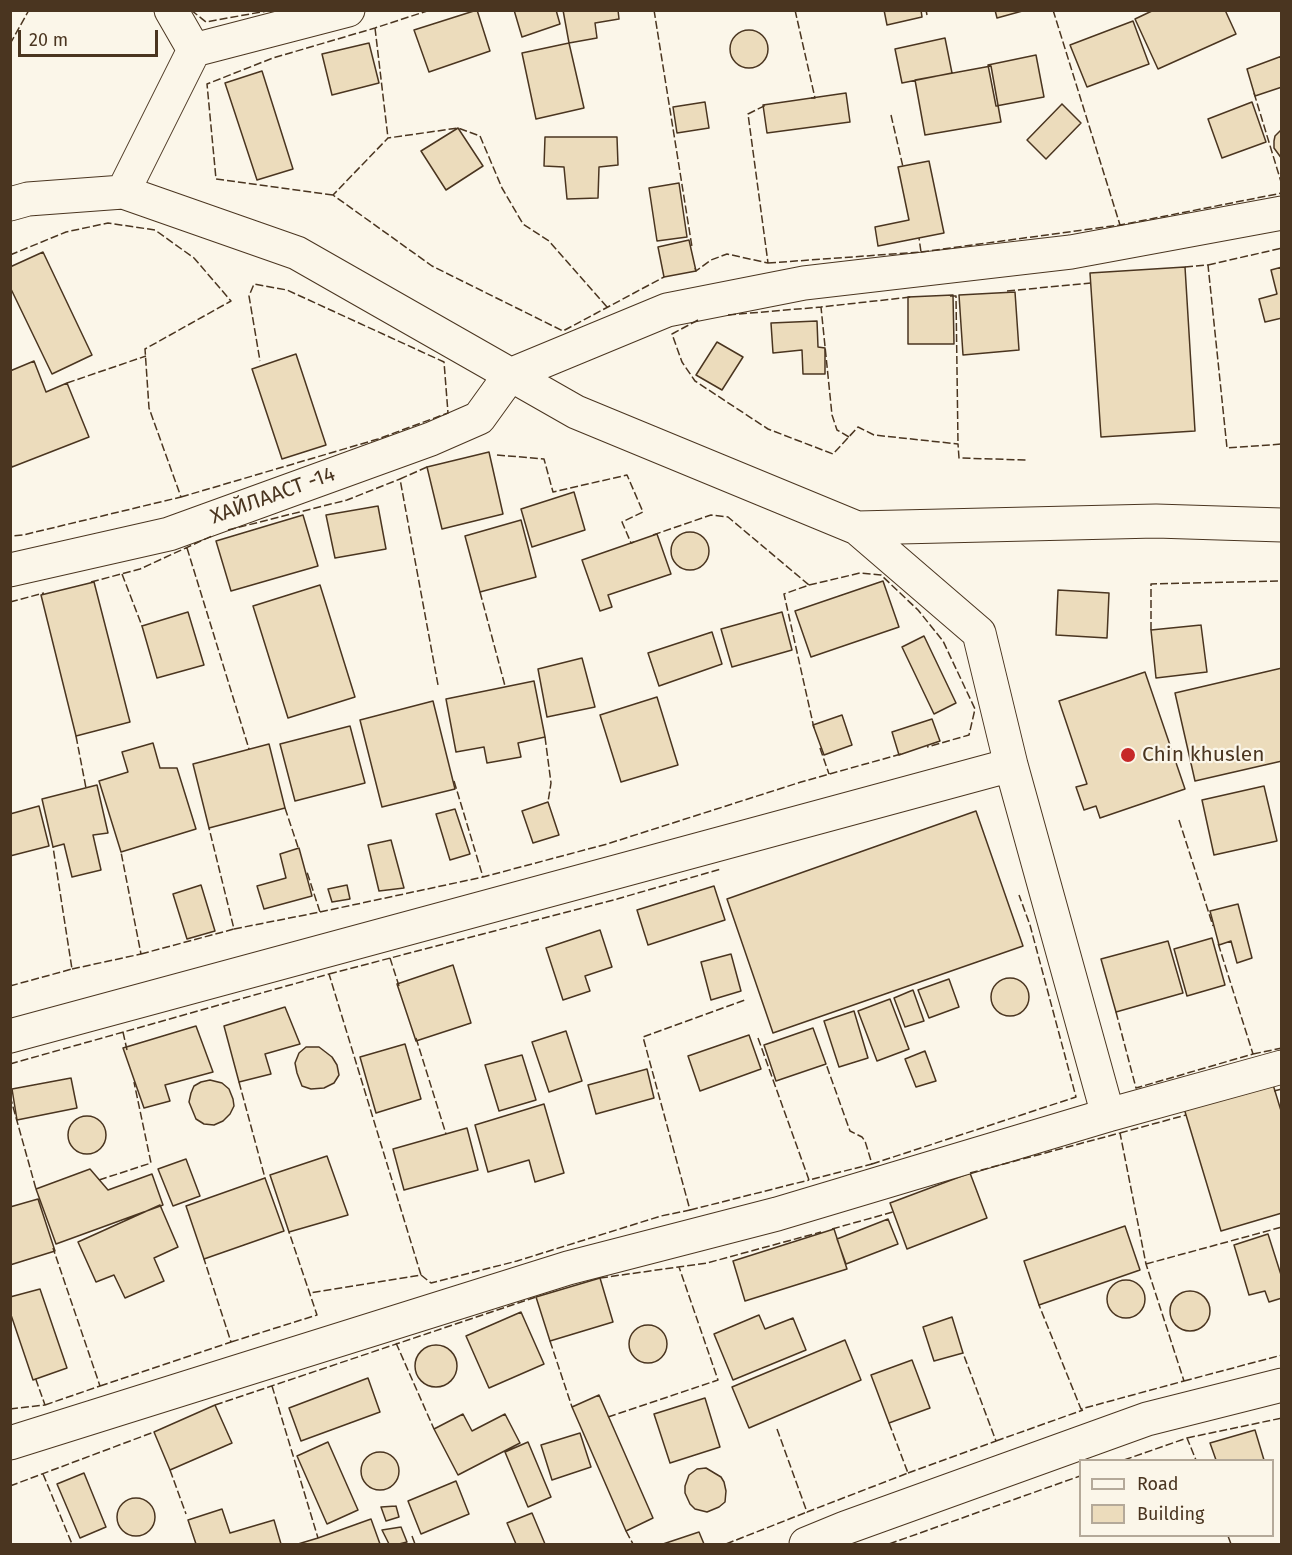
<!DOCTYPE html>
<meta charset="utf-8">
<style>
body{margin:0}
#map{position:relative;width:1292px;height:1555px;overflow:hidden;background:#fbf6e9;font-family:"Fira Sans",sans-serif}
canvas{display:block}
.frame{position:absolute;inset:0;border:12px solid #4a3520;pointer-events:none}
.legend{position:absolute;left:1079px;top:1459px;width:195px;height:78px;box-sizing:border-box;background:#fbf6e9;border:2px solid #b4a999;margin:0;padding:8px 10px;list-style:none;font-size:18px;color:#4a3520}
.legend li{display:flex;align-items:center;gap:12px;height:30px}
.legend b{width:30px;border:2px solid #b4a999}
.scale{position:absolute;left:18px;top:30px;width:140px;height:27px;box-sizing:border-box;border:3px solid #4a3520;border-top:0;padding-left:8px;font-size:18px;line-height:21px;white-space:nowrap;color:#4a3520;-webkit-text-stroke:4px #fbf6e9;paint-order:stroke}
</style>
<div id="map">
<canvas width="1292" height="1555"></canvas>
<div class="frame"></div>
<ul class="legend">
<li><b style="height:8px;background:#fbf6e9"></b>Road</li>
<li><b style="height:16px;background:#ecdcbc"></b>Building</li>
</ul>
<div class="scale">20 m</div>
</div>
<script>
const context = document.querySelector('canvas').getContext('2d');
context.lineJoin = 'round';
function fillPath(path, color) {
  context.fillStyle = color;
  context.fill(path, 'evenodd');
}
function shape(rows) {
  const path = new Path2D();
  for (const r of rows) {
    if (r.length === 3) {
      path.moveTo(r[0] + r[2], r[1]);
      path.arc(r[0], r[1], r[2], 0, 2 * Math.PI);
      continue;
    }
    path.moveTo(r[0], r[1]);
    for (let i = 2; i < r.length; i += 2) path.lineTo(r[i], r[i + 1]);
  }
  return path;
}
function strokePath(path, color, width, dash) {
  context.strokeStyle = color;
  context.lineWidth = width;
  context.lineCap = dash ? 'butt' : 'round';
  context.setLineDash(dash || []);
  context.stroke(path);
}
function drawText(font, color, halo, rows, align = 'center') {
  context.font = font + ' "Fira Sans",sans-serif';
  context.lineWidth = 4.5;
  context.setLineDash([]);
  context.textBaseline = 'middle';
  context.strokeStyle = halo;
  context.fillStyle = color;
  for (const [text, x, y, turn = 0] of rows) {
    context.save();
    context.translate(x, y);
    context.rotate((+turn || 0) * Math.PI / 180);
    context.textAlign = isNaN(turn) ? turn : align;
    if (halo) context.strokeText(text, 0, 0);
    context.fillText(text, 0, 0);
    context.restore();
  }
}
const building = shape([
 [477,10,490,51,429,72,414,30,477,10],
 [514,10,556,10,560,24,522,37,514,10],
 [563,10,618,10,619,19,595,23,597,38,569,43,563,10],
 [884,10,921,10,922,17,887,25,884,10],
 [995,10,1026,10,997,18,995,10],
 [1154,10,1225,10,1236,34,1158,69,1135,19,1154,10],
 [1133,21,1149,64,1087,87,1070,45,1133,21],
 [749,49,19],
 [945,38,952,73,902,83,895,49,945,38],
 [369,43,379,83,332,95,322,54,369,43],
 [569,43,584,108,536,119,522,53,569,43],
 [1036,55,1044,97,996,106,988,65,1036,55],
 [1282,56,1282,87,1255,96,1247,69,1282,56],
 [991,66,1001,122,925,135,915,80,991,66],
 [262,71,293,169,257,180,225,83,262,71],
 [846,93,850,122,767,133,763,105,846,93],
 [705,102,709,128,677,133,673,107,705,102],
 [1252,102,1266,142,1222,158,1208,119,1252,102],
 [1062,104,1081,123,1046,159,1027,140,1062,104],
 [458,128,483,166,446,190,421,151,458,128],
 [1282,129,1282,159,1274,148,1274,141,1275,136,1282,129],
 [545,137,617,137,618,165,599,167,598,198,567,199,564,167,544,166,545,137],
 [929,161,944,233,878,246,875,227,909,220,898,167,929,161],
 [679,183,687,237,657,241,649,188,679,183],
 [689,240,696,271,664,277,658,247,689,240],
 [43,252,92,355,52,374,10,287,10,267,43,252],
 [1185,267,1195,431,1101,437,1090,273,1185,267],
 [1282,267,1282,318,1265,322,1259,299,1277,294,1271,270,1282,267],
 [1015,292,1019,350,963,355,959,295,1015,292],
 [953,295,954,344,908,344,908,297,953,295],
 [817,321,818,347,825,348,825,374,803,374,802,350,773,353,771,323,817,321],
 [717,342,743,357,722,390,696,375,717,342],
 [296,354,326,445,282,459,252,369,296,354],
 [34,361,46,392,67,383,89,437,12,467,10,462,10,371,34,361],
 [489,452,503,514,442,529,427,467,489,452],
 [574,492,585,530,532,547,521,509,574,492],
 [378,506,386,549,335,558,326,515,378,506],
 [303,515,318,566,231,591,216,541,303,515],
 [521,520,536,577,480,592,465,536,521,520],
 [690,551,19],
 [657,534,671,574,608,595,612,607,600,611,582,560,657,534],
 [883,581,899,627,811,657,795,611,883,581],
 [94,582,130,722,76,736,41,595,94,582],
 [320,585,355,697,288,718,253,606,320,585],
 [1058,590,1109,593,1107,638,1056,635,1058,590],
 [188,612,204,665,157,678,142,626,188,612],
 [782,612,792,650,732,667,721,629,782,612],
 [1201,625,1207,672,1156,678,1151,630,1201,625],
 [712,632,722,664,659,686,648,653,712,632],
 [924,636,956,703,934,714,902,647,924,636],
 [582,658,595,707,547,717,538,669,582,658],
 [1282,668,1282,761,1195,781,1175,693,1282,668],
 [1145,672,1185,789,1100,818,1096,806,1084,810,1076,787,1087,784,1059,701,1145,672],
 [534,681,545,737,518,743,521,757,487,763,484,747,456,752,446,699,534,681],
 [657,697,678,765,621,782,600,715,657,697],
 [433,701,455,789,382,807,360,720,433,701],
 [842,715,852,745,824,755,813,725,842,715],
 [932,719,940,741,899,755,892,732,932,719],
 [350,726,365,783,295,801,280,744,350,726],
 [153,743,160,768,177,768,196,829,121,852,99,781,128,772,122,752,153,743],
 [269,744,285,808,209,828,193,764,269,744],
 [97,785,108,833,93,835,101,870,72,877,64,844,53,847,42,799,97,785],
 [1264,786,1277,841,1214,855,1202,800,1264,786],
 [548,802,559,835,533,843,522,811,548,802],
 [39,806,49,846,10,856,10,814,39,806],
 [455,809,470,854,450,860,436,814,455,809],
 [976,811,1023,946,773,1033,727,899,976,811],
 [391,840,404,888,379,891,368,845,391,840],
 [299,848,312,896,264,909,257,886,286,878,280,854,299,848],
 [201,885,215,931,187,939,173,894,201,885],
 [347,885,350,899,332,902,328,889,347,885],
 [714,886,725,920,648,945,637,910,714,886],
 [1238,904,1252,958,1237,963,1231,941,1219,945,1210,911,1238,904],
 [600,930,612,967,585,976,590,991,563,1000,546,948,600,930],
 [1212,938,1225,985,1187,996,1174,949,1212,938],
 [1168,941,1183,993,1116,1012,1101,959,1168,941],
 [731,954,741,991,711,1000,701,962,731,954],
 [453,965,471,1023,416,1041,397,984,453,965],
 [1010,997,19],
 [949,979,959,1007,929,1018,918,990,949,979],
 [913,990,924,1021,905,1027,894,998,913,990],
 [890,999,909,1049,877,1061,858,1011,890,999],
 [285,1007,300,1044,265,1054,271,1074,239,1082,224,1026,285,1007],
 [854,1011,868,1058,839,1067,824,1021,854,1011],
 [196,1026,213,1072,165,1085,170,1101,144,1108,123,1048,196,1026],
 [813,1028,826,1064,776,1081,764,1045,813,1028],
 [566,1031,582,1081,549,1092,532,1042,566,1031],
 [749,1035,761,1069,700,1091,688,1056,749,1035],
 [405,1044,421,1099,376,1113,360,1057,405,1044],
 [306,1047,319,1047,332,1057,337,1065,339,1075,334,1083,324,1088,311,1089,302,1086,297,1073,295,1063,299,1053,306,1047],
 [925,1051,936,1081,916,1087,905,1059,925,1051],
 [522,1055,536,1100,499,1111,485,1065,522,1055],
 [647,1069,654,1098,596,1114,588,1085,647,1069],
 [71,1078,77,1108,17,1120,12,1089,71,1078],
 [1271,1078,1282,1114,1282,1213,1221,1231,1183,1105,1271,1078],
 [210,1080,222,1083,229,1089,233,1099,234,1106,230,1114,223,1121,214,1125,204,1124,196,1119,189,1102,191,1093,194,1086,201,1082,210,1080],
 [544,1104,564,1173,535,1182,529,1160,488,1172,475,1125,544,1104],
 [87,1135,19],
 [467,1128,478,1170,404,1190,393,1149,467,1128],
 [327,1156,348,1215,289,1232,270,1175,327,1156],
 [186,1159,200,1196,173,1206,158,1169,186,1159],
 [90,1169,108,1190,152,1174,163,1205,56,1244,36,1189,90,1169],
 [970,1173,987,1218,907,1249,890,1203,970,1173],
 [265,1178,284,1231,204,1259,186,1206,265,1178],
 [38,1199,55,1251,10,1265,10,1207,38,1199],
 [160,1205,178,1247,154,1258,164,1281,125,1298,114,1275,96,1282,78,1242,160,1205],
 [888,1219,898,1244,846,1264,837,1239,888,1219],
 [1125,1226,1140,1270,1039,1305,1024,1261,1125,1226],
 [834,1229,847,1269,745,1301,733,1261,834,1229],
 [1268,1234,1282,1278,1282,1298,1269,1302,1265,1291,1249,1295,1234,1245,1268,1234],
 [600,1278,613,1322,550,1341,536,1297,600,1278],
 [1126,1299,19],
 [40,1289,67,1368,33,1380,10,1312,10,1297,40,1289],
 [1190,1311,20],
 [521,1312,544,1364,489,1388,466,1336,521,1312],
 [759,1315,765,1329,793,1318,806,1350,733,1380,714,1334,759,1315],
 [952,1317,963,1353,934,1361,923,1327,952,1317],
 [648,1344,19],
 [845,1340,861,1380,749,1428,732,1387,845,1340],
 [436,1366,21],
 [912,1360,930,1408,889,1423,871,1375,912,1360],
 [368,1378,380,1412,301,1441,289,1408,368,1378],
 [599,1395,653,1518,626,1531,572,1407,599,1395],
 [705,1398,720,1447,670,1463,654,1414,705,1398],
 [215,1405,232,1443,170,1470,154,1432,215,1405],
 [463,1414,472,1431,505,1414,520,1443,458,1475,434,1429,463,1414],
 [1255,1430,1264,1460,1216,1460,1210,1443,1255,1430],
 [580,1433,591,1467,552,1480,541,1445,580,1433],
 [328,1442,358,1510,327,1524,297,1456,328,1442],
 [528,1442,551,1497,528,1507,505,1452,528,1442],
 [380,1471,19],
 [706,1468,721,1477,724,1482,726,1491,725,1502,719,1507,707,1512,695,1509,690,1504,685,1493,685,1486,689,1475,697,1469,706,1468],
 [84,1473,106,1527,80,1538,57,1484,84,1473],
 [456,1481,469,1514,421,1534,408,1501,456,1481],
 [136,1517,19],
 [396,1506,399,1517,386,1521,381,1507,396,1506],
 [222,1509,230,1533,274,1520,281,1544,196,1544,188,1520,222,1509],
 [532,1513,545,1544,516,1544,507,1523,532,1513],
 [371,1519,380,1544,298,1544,318,1538,371,1519],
 [401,1527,407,1542,399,1544,389,1544,382,1530,401,1527],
 [699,1532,704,1544,663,1544,699,1532]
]);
fillPath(building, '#ecdcbc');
strokePath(building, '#4a3520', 1.5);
const street = shape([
 [194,50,348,10],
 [123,192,194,50,171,10],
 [10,204,28,199,123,192,297,253,576,412,857,528,979,633,1011,765,1108,1115],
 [510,375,667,310,804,283,1071,252,1282,213],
 [857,528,1156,521,1282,525],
 [10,570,169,534,431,439,479,418,510,375],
 [10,1036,1011,765],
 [10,1443,568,1268,777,1214,1108,1115,1282,1067],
 [806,1544,845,1528,1147,1419,1282,1385]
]);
strokePath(street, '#4a3520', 35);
strokePath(street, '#fbf6e9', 33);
strokePath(shape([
 [191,10,206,22,272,10],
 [654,10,692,247],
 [795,10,815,98,811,98],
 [926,10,927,15],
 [1053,10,1120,225],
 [375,28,388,138],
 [10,44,29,10],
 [1254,93,1282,185],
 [891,115,903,167],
 [333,195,216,179,207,84,273,58,375,28,430,10],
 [921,252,1120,225,1282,193],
 [10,255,66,232,108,223,155,230,194,258,231,301,145,349,149,408,181,497,23,535,10,536],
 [768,263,921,252,919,238],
 [1208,265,1282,248],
 [1185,267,1208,265,1227,448,1282,444],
 [695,268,696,271,711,260,727,254,768,263,748,114,766,105],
 [1007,291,1091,283],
 [950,296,956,296,958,444],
 [607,307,549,241,523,224,502,188,480,136,458,128,388,138,333,195,432,266,563,331,664,277],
 [728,315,821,307],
 [698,320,672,334,682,362,695,381,768,429,833,454,858,427,874,435,958,444,959,458,1026,460],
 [67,383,146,356],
 [849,437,837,430,832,415,821,307,911,297],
 [497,455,544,459,553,492,627,475,643,512,622,522,631,543,634,542],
 [427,467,400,479,438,685],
 [181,497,378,439,448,413,444,362,287,290,254,284,249,296,260,361],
 [228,530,347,500,400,479],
 [653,535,711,515,728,517,809,585,784,594,814,728],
 [187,548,249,749],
 [122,574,142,626],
 [91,582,140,569,214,535],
 [809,585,860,573,881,575,918,610,943,641,975,709,969,735,927,747],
 [480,592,505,686],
 [10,602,44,593],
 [1151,630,1151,584,1282,581],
 [76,736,86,788],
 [545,737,551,783,548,802],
 [820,748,829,774],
 [454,781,483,877,607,844,801,782,901,754],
 [285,808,299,850],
 [1179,820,1213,926],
 [320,912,483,877],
 [234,929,320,912,307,872],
 [141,954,234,929,209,828],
 [390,958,399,986],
 [72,969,141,954,121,852],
 [329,974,617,899,721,869],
 [10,986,72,969,53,847],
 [1116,1012,1136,1088,1253,1054,1218,943],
 [123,1032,127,1050],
 [416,1038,446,1134],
 [758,1038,809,1180,872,1164,865,1141,862,1137,850,1131,826,1064],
 [1253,1054,1282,1048],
 [10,1064,329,974,421,1275,310,1293],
 [239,1082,265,1178],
 [1274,1091,1282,1089],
 [10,1096,36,1189],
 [1120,1133,1186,1115],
 [872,1164,1076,1097,1030,925,1019,895],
 [970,1173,1120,1133,1146,1264,1184,1381,1081,1409,1039,1305],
 [99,1180,151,1163,134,1082],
 [690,1210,809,1180],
 [832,1229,893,1212],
 [1146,1264,1282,1227],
 [421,1275,431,1283,517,1261,661,1216,690,1210,643,1037,745,1000],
 [600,1278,707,1263,821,1232],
 [550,1341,572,1407],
 [231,1342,317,1315,289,1232],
 [396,1343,434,1429],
 [1184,1381,1282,1355],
 [100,1386,231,1342,204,1259],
 [272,1386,318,1538],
 [45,1405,100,1386,53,1248],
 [215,1405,536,1297],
 [10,1409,45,1405,35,1377],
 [608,1417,718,1380,679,1267],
 [777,1429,807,1512,908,1473,889,1423],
 [1187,1438,1282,1418],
 [996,1441,1083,1410],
 [1124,1460,1187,1438,1196,1460],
 [170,1470,186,1514],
 [908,1473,996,1441,963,1353],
 [43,1474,72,1544],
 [10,1486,154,1432],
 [626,1531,633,1544],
 [412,1536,415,1544],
 [1228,1536,1231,1544],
 [726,1544,807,1512],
 [889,1544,1080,1476]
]), '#4a3520', 1.5, [8, 3]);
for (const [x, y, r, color] of [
 [1128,755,8,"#c62828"]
]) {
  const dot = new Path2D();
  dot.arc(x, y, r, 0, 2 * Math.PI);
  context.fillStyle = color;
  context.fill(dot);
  strokePath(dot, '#fbf6e9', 2);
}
drawText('21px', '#4a3520', '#fbf6e9', [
 ["ХАЙЛААСТ -14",273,496,-20]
]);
drawText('21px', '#4a3520', '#fbf6e9', [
 ["Chin khuslen",1142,755]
], 'left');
</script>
